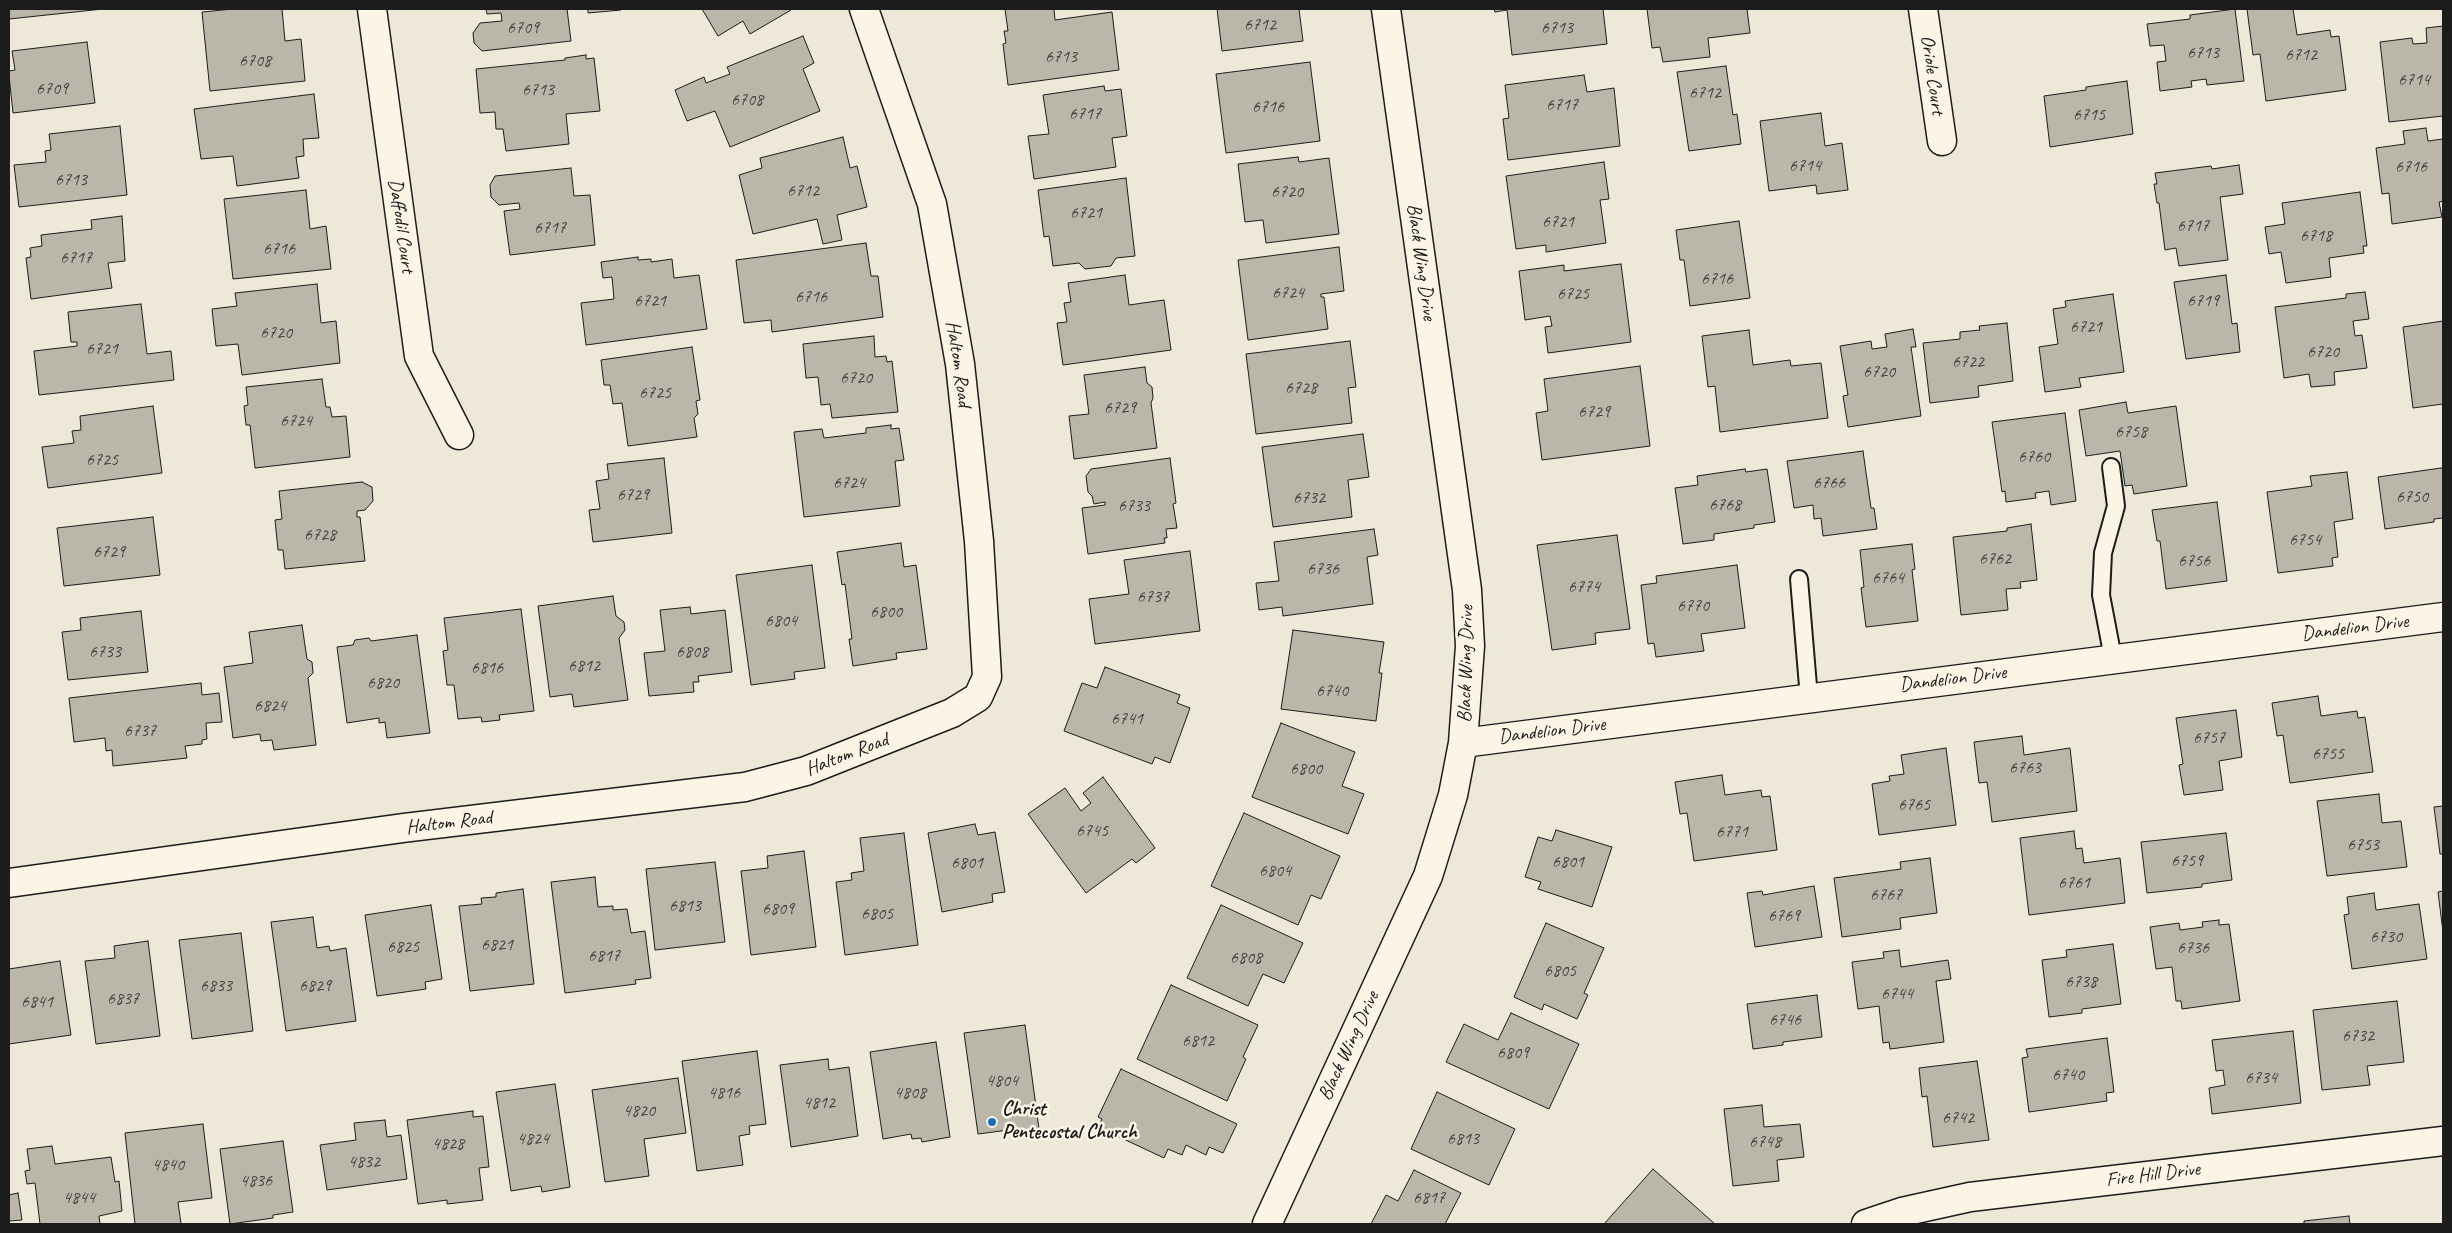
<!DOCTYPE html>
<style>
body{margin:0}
#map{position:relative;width:2452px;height:1233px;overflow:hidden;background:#eee8d9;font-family:Caveat,sans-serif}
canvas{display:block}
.frame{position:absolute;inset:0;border:10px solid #1c1c1c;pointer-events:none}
</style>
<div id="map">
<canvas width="2452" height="1233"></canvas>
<div class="frame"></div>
</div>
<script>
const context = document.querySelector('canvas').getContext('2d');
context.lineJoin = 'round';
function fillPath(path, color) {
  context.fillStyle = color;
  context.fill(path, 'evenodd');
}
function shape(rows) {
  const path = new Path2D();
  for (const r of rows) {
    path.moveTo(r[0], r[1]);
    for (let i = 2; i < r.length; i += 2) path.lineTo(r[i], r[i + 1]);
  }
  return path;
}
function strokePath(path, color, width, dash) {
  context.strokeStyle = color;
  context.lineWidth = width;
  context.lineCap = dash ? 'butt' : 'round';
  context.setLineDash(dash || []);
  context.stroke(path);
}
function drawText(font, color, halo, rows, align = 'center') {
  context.font = font + ' Caveat,sans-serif';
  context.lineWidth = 5;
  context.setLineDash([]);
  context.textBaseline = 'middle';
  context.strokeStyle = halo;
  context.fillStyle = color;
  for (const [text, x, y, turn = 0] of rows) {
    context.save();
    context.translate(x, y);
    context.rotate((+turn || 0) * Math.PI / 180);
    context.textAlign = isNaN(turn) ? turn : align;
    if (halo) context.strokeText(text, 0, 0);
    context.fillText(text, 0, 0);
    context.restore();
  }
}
const building = shape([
 [9,9,103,9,9,19,9,9],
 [233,9,282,9,285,41,301,39,305,81,210,91,202,12,233,9],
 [486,9,567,9,571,41,482,51,474,43,473,33,480,23,502,21,501,13,487,14,486,9],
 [588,9,621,9,621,10,588,13,588,9],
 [702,9,791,9,791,10,750,34,743,21,718,36,702,9],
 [1005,9,1054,9,1055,20,1112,12,1119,70,1008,85,1003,44,1006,43,1004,31,1008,31,1005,9],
 [1217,9,1299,9,1303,41,1222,51,1217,9],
 [1494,9,1603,9,1607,44,1512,55,1507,10,1495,12,1494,9],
 [1647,9,1747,9,1750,33,1708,38,1710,57,1663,62,1660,47,1652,48,1647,9],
 [2235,9,2244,81,2207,85,2206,79,2191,81,2192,87,2160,91,2157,62,2166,61,2164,45,2150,46,2147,24,2190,19,2190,15,2235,9],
 [2247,9,2293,9,2297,35,2330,30,2331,37,2339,36,2346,90,2266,101,2260,54,2253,55,2247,9],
 [2443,26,2443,116,2389,122,2380,42,2412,38,2413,44,2427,43,2426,28,2443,26],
 [803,36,814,63,803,69,820,111,730,147,715,111,687,121,675,90,704,77,706,83,730,74,727,67,803,36],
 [87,42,95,103,13,113,9,76,9,71,15,70,12,51,87,42],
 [586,55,586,59,594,58,600,111,566,114,569,144,506,151,503,129,496,129,495,112,480,113,476,69,565,60,565,58,586,55],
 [1310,62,1320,141,1226,153,1216,74,1310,62],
 [1726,66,1733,115,1737,114,1741,144,1689,151,1677,72,1726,66],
 [1584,75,1587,92,1614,88,1620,146,1508,160,1503,119,1509,118,1505,85,1584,75],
 [2127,81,2133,134,2050,147,2044,96,2086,90,2086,87,2127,81],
 [1104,86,1105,91,1121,89,1127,136,1112,138,1116,167,1034,179,1028,136,1049,134,1043,95,1104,86],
 [314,94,319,138,303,139,304,156,296,157,299,178,237,186,233,156,201,159,194,109,314,94],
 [1821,113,1825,146,1842,143,1848,190,1817,194,1816,185,1769,191,1760,121,1821,113],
 [120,126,127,195,19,207,14,165,46,162,45,151,51,150,49,134,120,126],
 [2426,128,2428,141,2443,139,2443,201,2439,202,2442,217,2392,224,2389,193,2382,194,2376,148,2405,144,2403,131,2426,128],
 [843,137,850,168,857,166,867,207,837,215,842,240,823,244,817,219,753,234,739,175,762,168,760,158,843,137],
 [1298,157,1299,162,1329,158,1339,234,1266,243,1263,220,1245,222,1238,164,1298,157],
 [1604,162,1609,199,1600,200,1606,243,1546,252,1546,245,1516,249,1506,176,1604,162],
 [2239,165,2243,194,2220,197,2228,260,2179,266,2176,248,2165,250,2159,203,2157,203,2154,184,2157,184,2155,173,2211,166,2212,169,2239,165],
 [571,168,574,196,590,195,595,245,510,255,504,211,520,209,519,203,499,205,491,197,490,185,495,176,571,168],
 [1126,178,1135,256,1116,258,1111,266,1085,269,1079,263,1053,266,1049,236,1044,237,1038,190,1126,178],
 [306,190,310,229,326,226,331,269,233,279,224,199,306,190],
 [2360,192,2367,246,2363,246,2364,253,2329,258,2331,277,2286,283,2281,252,2269,254,2265,227,2285,224,2282,203,2360,192],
 [122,216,125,261,108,263,112,288,31,299,26,258,31,257,30,248,42,246,41,235,92,229,91,220,122,216],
 [1739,221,1750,298,1690,306,1684,260,1680,260,1676,230,1739,221],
 [866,243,871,276,878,276,883,317,772,332,771,320,744,323,736,260,866,243],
 [1339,247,1344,291,1321,294,1321,297,1324,297,1328,329,1248,340,1238,260,1339,247],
 [638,257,638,260,651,259,651,262,672,259,674,278,699,275,707,329,586,345,581,303,614,299,612,277,603,278,601,262,638,257],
 [1621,264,1631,342,1548,353,1545,327,1552,326,1550,316,1525,320,1519,271,1564,265,1564,271,1621,264],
 [1125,275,1129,305,1164,300,1171,350,1063,365,1057,323,1067,322,1064,303,1071,302,1068,283,1125,275],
 [2226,275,2232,324,2237,323,2240,352,2186,359,2174,282,2226,275],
 [317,284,321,323,336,321,340,363,242,375,238,344,216,346,212,309,237,306,235,293,317,284],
 [2365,292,2369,319,2353,321,2355,336,2362,335,2367,368,2334,372,2335,385,2311,387,2309,374,2284,378,2275,307,2346,298,2346,294,2365,292],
 [2113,294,2124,372,2079,378,2081,387,2045,392,2039,347,2058,344,2053,309,2066,307,2065,301,2113,294],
 [141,304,147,354,171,351,174,380,39,395,34,351,77,346,77,342,71,342,68,312,141,304],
 [2443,321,2443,404,2413,408,2403,327,2443,321],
 [2007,323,2013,381,1978,386,1979,397,1930,403,1923,343,1960,339,1960,332,1980,330,1979,326,2007,323],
 [1913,329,1916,347,1911,347,1921,416,1848,427,1843,396,1848,395,1840,346,1871,341,1872,349,1887,347,1885,334,1913,329],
 [1749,330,1753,365,1790,360,1791,366,1821,363,1828,418,1720,432,1715,386,1708,387,1702,336,1749,330],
 [874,336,875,357,886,356,887,362,892,361,898,412,832,418,830,404,821,405,818,377,806,378,803,344,874,336],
 [1350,341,1356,387,1348,388,1352,423,1256,434,1246,354,1350,341],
 [692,347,700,400,696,401,698,414,694,418,697,437,628,446,622,403,613,404,610,385,604,385,601,360,692,347],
 [1640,366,1650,446,1542,460,1536,413,1548,411,1544,379,1640,366],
 [1145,367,1147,383,1152,387,1153,398,1151,403,1157,448,1074,459,1069,416,1089,414,1084,375,1145,367],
 [322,379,326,407,330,407,332,417,346,416,350,457,255,468,250,425,246,425,244,406,248,405,246,387,322,379],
 [2126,402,2128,413,2176,406,2187,486,2134,494,2132,485,2125,486,2120,451,2086,456,2079,410,2126,402],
 [153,406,162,473,48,488,42,447,74,443,72,431,81,430,80,416,153,406],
 [2065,413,2076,501,2051,505,2049,491,2035,493,2036,498,2006,502,2005,491,2002,492,1992,422,2065,413],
 [891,425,891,429,899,428,904,460,895,461,900,506,804,517,794,432,822,429,824,438,866,433,866,428,891,425],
 [1363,434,1369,477,1348,480,1352,517,1273,527,1262,447,1363,434],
 [1863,451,1871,508,1874,508,1877,529,1823,536,1821,518,1814,519,1813,505,1794,508,1787,461,1863,451],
 [664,458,672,533,593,542,589,510,600,509,596,481,609,479,607,464,664,458],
 [1170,458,1176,503,1173,504,1177,528,1166,529,1167,538,1164,538,1165,543,1088,554,1082,508,1105,505,1105,502,1094,504,1092,496,1088,492,1086,476,1091,469,1170,458],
 [2441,468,2443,470,2443,518,2434,519,2434,522,2385,529,2378,477,2441,468],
 [1745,469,1746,472,1767,469,1775,522,1754,525,1754,528,1714,534,1714,540,1683,544,1675,488,1698,485,1697,476,1745,469],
 [2347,472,2353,519,2334,522,2338,557,2332,558,2333,566,2278,573,2267,492,2312,486,2310,476,2347,472],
 [362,482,372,487,373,501,365,510,357,511,357,517,360,517,365,561,285,569,283,550,278,550,275,520,282,519,279,491,362,482],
 [2217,502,2227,581,2166,589,2160,541,2157,541,2152,510,2217,502],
 [153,517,160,575,64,586,57,528,153,517],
 [2031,524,2037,580,2020,582,2021,588,2006,589,2008,610,1961,615,1953,537,2007,531,2007,528,2031,524],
 [1374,529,1378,555,1367,557,1373,604,1283,616,1282,607,1259,610,1256,583,1279,581,1274,542,1374,529],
 [1617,535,1630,629,1595,633,1596,644,1552,650,1537,545,1617,535],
 [901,543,904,567,916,565,927,649,896,653,897,659,853,666,849,639,852,639,845,584,842,585,837,552,901,543],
 [1912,544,1915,569,1912,570,1918,621,1866,627,1861,588,1864,587,1860,550,1912,544],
 [1190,551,1200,631,1095,644,1089,599,1129,594,1124,560,1190,551],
 [812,565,825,668,794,672,795,679,751,685,736,575,812,565],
 [1737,565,1745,628,1701,634,1704,651,1656,657,1654,643,1648,644,1641,585,1657,583,1656,576,1737,565],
 [613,596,616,616,624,622,625,630,619,638,628,700,574,707,572,694,550,697,538,606,613,596],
 [690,607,691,614,725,610,732,672,698,676,699,682,693,682,694,692,649,696,644,653,665,651,660,610,690,607],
 [521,609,534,711,499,715,500,720,482,722,481,717,458,719,454,685,447,685,443,651,448,650,444,618,521,609],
 [141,611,148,672,68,680,62,632,81,630,80,618,141,611],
 [302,625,307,659,312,662,313,673,308,678,316,745,274,750,272,740,261,741,260,734,233,738,224,667,253,663,249,632,302,625],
 [1293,630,1384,642,1379,673,1382,673,1376,721,1281,709,1293,630],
 [417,635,430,733,387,738,385,722,379,723,379,718,347,723,337,647,353,645,355,640,369,638,371,641,417,635],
 [1105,667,1180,695,1177,703,1190,708,1170,763,1155,757,1152,764,1064,731,1082,683,1097,688,1105,667],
 [201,683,202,695,219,693,222,722,206,723,207,739,202,740,202,744,185,746,187,758,113,766,112,750,106,751,105,738,74,742,69,698,201,683],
 [2318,696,2321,716,2357,711,2358,718,2365,717,2373,772,2290,783,2283,735,2277,736,2272,703,2318,696],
 [2236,710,2242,757,2219,761,2223,790,2184,795,2179,765,2183,764,2176,718,2236,710],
 [1281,723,1355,752,1342,786,1364,794,1348,834,1252,797,1281,723],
 [2022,736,2024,755,2070,748,2077,811,1992,822,1987,782,1979,783,1974,742,2022,736],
 [1946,748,1956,825,1879,835,1872,784,1890,781,1889,776,1904,774,1901,755,1946,748],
 [1722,775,1725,795,1761,790,1762,797,1770,796,1777,850,1694,861,1687,813,1680,814,1675,782,1722,775],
 [1103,777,1155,848,1136,863,1132,859,1086,893,1028,814,1065,788,1081,811,1091,803,1083,793,1103,777],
 [2379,794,2382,823,2401,821,2407,867,2327,876,2317,801,2379,794],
 [2443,806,2443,854,2440,854,2434,807,2443,806],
 [1244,813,1340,856,1321,899,1311,895,1298,925,1211,886,1244,813],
 [975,824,978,835,995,832,1005,892,992,894,993,902,942,912,928,833,975,824],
 [1556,830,1612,847,1592,907,1538,889,1541,882,1525,877,1538,837,1552,841,1556,830],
 [2074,831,2076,849,2082,848,2084,863,2120,858,2125,903,2029,915,2020,838,2074,831],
 [904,833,918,945,845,955,836,882,852,880,851,873,864,871,860,838,904,833],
 [2226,833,2232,880,2202,884,2202,887,2147,893,2141,842,2226,833],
 [804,851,816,947,751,955,741,871,768,868,767,856,804,851],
 [1930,858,1937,913,1900,918,1901,929,1842,937,1834,878,1901,869,1900,862,1930,858],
 [715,862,725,942,655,950,646,869,715,862],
 [595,877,598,907,613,906,613,910,627,909,631,933,645,931,651,978,635,980,636,984,565,993,551,882,595,877],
 [1814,886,1822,937,1755,947,1747,893,1762,891,1763,895,1814,886],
 [523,889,534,984,470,991,459,906,482,904,481,898,496,897,496,893,523,889],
 [2443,891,2443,932,2438,892,2443,891],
 [2374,893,2376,910,2419,904,2427,959,2352,969,2344,915,2349,914,2347,897,2374,893],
 [431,905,442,979,425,982,426,989,377,996,365,915,431,905],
 [1221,905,1303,943,1284,983,1263,974,1248,1006,1187,978,1221,905],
 [313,917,317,948,329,946,330,951,346,948,356,1021,286,1031,271,922,313,917],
 [2219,920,2219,925,2229,924,2240,1001,2182,1009,2181,1001,2176,1001,2172,967,2156,969,2150,927,2179,923,2180,930,2203,927,2202,922,2219,920],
 [1546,923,1604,948,1584,993,1588,995,1577,1019,1544,1004,1542,1010,1514,997,1546,923],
 [241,933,253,1031,192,1039,179,940,241,933],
 [148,941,160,1036,96,1044,85,961,115,958,114,946,148,941],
 [2113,944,2121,1004,2082,1009,2082,1013,2049,1017,2042,960,2067,957,2066,950,2113,944],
 [1899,950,1901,967,1948,960,1951,979,1936,981,1944,1042,1890,1049,1889,1042,1883,1043,1879,1006,1858,1009,1852,962,1884,958,1883,952,1899,950],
 [60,961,71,1035,9,1044,9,969,60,961],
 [1171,985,1258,1025,1243,1057,1246,1059,1227,1101,1137,1059,1171,985],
 [1817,995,1822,1037,1783,1042,1783,1045,1753,1049,1747,1004,1817,995],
 [2397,1001,2404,1062,2367,1066,2370,1085,2322,1090,2313,1010,2397,1001],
 [1511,1013,1579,1044,1549,1109,1446,1062,1464,1024,1498,1040,1511,1013],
 [1025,1025,1039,1129,1016,1133,1016,1129,978,1134,964,1033,1025,1025],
 [2293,1031,2301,1103,2212,1114,2209,1088,2225,1085,2223,1070,2216,1071,2212,1040,2293,1031],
 [2107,1038,2114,1092,2106,1093,2107,1101,2029,1112,2022,1058,2028,1057,2026,1049,2107,1038],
 [936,1042,950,1137,922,1142,921,1138,912,1139,911,1134,883,1139,870,1052,936,1042],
 [757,1051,766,1124,749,1126,750,1134,739,1136,743,1165,697,1171,682,1061,757,1051],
 [828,1059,829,1070,849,1067,858,1136,791,1147,780,1065,828,1059],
 [1977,1061,1989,1140,1933,1147,1927,1096,1922,1097,1919,1068,1977,1061],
 [1121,1069,1237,1124,1223,1153,1209,1147,1206,1155,1186,1145,1182,1155,1168,1149,1164,1158,1098,1127,1102,1119,1098,1117,1121,1069],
 [678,1078,686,1133,644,1139,649,1176,605,1182,592,1090,678,1078],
 [555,1084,570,1187,542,1192,541,1186,511,1191,496,1092,555,1084],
 [1437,1092,1515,1129,1489,1185,1411,1149,1437,1092],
 [1762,1105,1764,1127,1800,1124,1804,1157,1777,1160,1779,1181,1733,1186,1724,1109,1762,1105],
 [473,1111,473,1117,483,1116,489,1167,479,1168,483,1200,447,1204,447,1200,418,1204,407,1120,473,1111],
 [385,1120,387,1137,401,1135,407,1179,327,1190,320,1145,356,1140,354,1123,385,1120],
 [203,1124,212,1198,178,1202,181,1224,135,1224,125,1133,203,1124],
 [283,1141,293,1212,273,1215,273,1218,230,1224,220,1149,283,1141],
 [52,1146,55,1164,111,1157,115,1182,119,1181,122,1211,99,1216,100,1224,40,1224,35,1183,27,1184,25,1171,30,1170,27,1149,52,1146],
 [1653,1169,1715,1224,1604,1224,1653,1169],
 [1414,1170,1461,1193,1445,1224,1371,1224,1386,1195,1398,1201,1414,1170],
 [18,1193,22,1220,9,1221,9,1195,18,1193],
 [2349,1216,2350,1224,2304,1224,2304,1221,2349,1216]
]);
fillPath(building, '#bab6aa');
strokePath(building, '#1c1c1c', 1);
const lane = shape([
 [2111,467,2116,506,2103,553,2101,595,2113,658],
 [1799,579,1809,698]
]);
const street = shape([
 [372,9,419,356,459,435],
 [1923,9,1942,141],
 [1463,743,2443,617],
 [9,883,403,828,745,787,806,771,952,713,978,697,987,677,979,541,960,364,932,204,864,9],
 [1267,1224,1428,876,1453,795,1463,743,1470,646,1467,590,1386,9],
 [1866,1224,1902,1212,1970,1197,2443,1141]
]);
strokePath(lane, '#1c1c1c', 20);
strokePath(street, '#1c1c1c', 31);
strokePath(lane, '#fcf5e5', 16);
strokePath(street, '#fcf5e5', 28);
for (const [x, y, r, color] of [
 [992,1122,5,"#1f6fb2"]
]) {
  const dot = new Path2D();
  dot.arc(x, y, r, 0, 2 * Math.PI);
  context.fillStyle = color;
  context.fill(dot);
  strokePath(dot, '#fcf5e5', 2);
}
drawText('18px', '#444240', null, [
 ["6712",1260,25],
 ["6709",523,28],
 ["6713",1557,28],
 ["6713",2203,53],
 ["6712",2301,55],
 ["6713",1061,57],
 ["6708",255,61],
 ["6714",2414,80],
 ["6709",52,89],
 ["6713",538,90],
 ["6712",1705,93],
 ["6708",747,100],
 ["6717",1562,105],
 ["6716",1268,107],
 ["6717",1085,114],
 ["6715",2089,115],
 ["6714",1805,166],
 ["6716",2411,167],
 ["6713",71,180],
 ["6712",803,191],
 ["6720",1287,192],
 ["6721",1086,213],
 ["6721",1558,222],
 ["6717",2193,226],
 ["6717",550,228],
 ["6718",2316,236],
 ["6716",279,249],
 ["6717",76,258],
 ["6716",1717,279],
 ["6724",1288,293],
 ["6725",1573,294],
 ["6716",811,297],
 ["6721",650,301],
 ["6719",2203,301],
 ["6721",2086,327],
 ["6720",276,333],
 ["6721",102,349],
 ["6720",2323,352],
 ["6722",1968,362],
 ["6720",1879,372],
 ["6720",856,378],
 ["6728",1301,388],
 ["6725",655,393],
 ["6729",1120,408],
 ["6729",1594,412],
 ["6724",296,421],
 ["6758",2131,432],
 ["6760",2034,457],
 ["6725",102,460],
 ["6724",849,483],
 ["6766",1829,483],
 ["6729",633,495],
 ["6750",2412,497],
 ["6732",1309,498],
 ["6768",1725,505],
 ["6733",1134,506],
 ["6728",320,535],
 ["6754",2305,540],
 ["6729",109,552],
 ["6762",1995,559],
 ["6756",2194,561],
 ["6736",1323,569],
 ["6764",1888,578],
 ["6774",1584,587],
 ["6737",1153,597],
 ["6770",1693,606],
 ["6800",886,612],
 ["6804",781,621],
 ["6733",105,652],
 ["6808",692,652],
 ["6812",584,666],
 ["6816",487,668],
 ["6820",383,683],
 ["6740",1332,691],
 ["6824",270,706],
 ["6741",1127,719],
 ["6737",140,731],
 ["6757",2209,738],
 ["6755",2328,754],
 ["6763",2025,768],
 ["6800",1306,769],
 ["6765",1914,805],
 ["6745",1092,831],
 ["6771",1732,832],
 ["6753",2363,845],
 ["6759",2187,861],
 ["6801",1568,862],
 ["6801",967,863],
 ["6804",1275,871],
 ["6761",2074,883],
 ["6767",1886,895],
 ["6813",685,906],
 ["6809",778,909],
 ["6805",877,914],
 ["6769",1784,916],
 ["6730",2386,937],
 ["6821",497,945],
 ["6825",403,947],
 ["6736",2193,948],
 ["6817",604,956],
 ["6808",1246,958],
 ["6805",1560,971],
 ["6738",2081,982],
 ["6833",216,986],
 ["6829",315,986],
 ["6744",1897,994],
 ["6837",123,999],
 ["6841",37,1002],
 ["6746",1785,1020],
 ["6732",2358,1036],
 ["6812",1198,1041],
 ["6809",1513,1053],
 ["6740",2068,1075],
 ["6734",2261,1078],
 ["4804",1002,1081],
 ["4816",724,1093],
 ["4808",910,1093],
 ["4812",819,1103],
 ["4820",639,1111],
 ["6742",1958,1118],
 ["4824",533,1139],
 ["6813",1463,1139],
 ["6748",1765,1142],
 ["4828",448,1144],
 ["4832",364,1162],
 ["4840",168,1165],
 ["4836",256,1181],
 ["4844",79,1198],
 ["6817",1429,1198]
]);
drawText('20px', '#1c1c1c', '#fcf5e5', [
 ["Oriole Court",1932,75,82],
 ["Daffodil Court",401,226,82],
 ["Black Wing Drive",1421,262,82],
 ["Haltom Road",958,364,82],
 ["Dandelion Drive",2355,628,-7],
 ["Black Wing Drive",1466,664,-89],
 ["Dandelion Drive",1953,679,-7],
 ["Dandelion Drive",1552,731,-7],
 ["Haltom Road",847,755,-21],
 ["Haltom Road",449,823,-7],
 ["Black Wing Drive",1349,1046,-65],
 ["Fire Hill Drive",2153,1175,-7]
]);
drawText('bold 20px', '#1c1c1c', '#fcf5e5', [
 ["Christ",1002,1110],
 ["Pentecostal Church",1002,1133]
], 'left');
</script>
